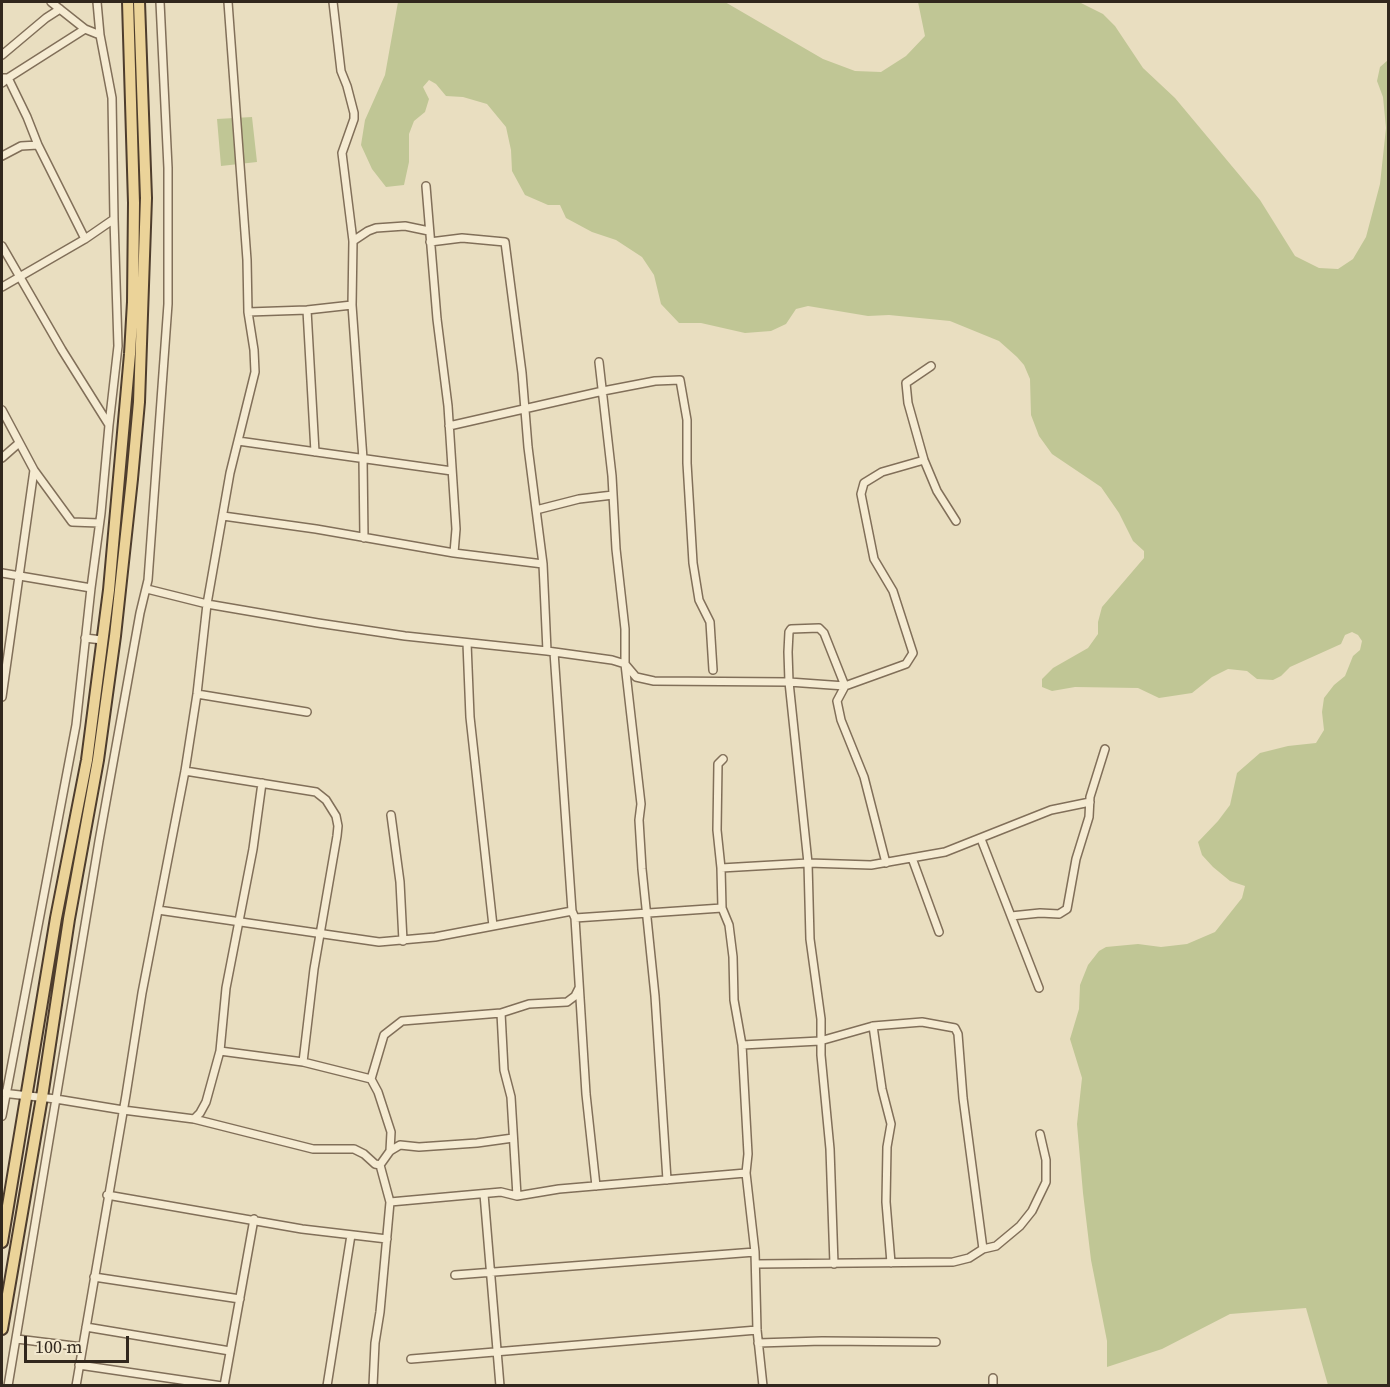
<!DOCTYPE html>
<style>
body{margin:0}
#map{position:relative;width:1390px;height:1387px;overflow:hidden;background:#e9dec0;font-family:"Source Serif 4",serif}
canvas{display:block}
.frame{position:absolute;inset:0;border:3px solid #31271d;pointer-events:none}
.scale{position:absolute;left:24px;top:1336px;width:105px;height:27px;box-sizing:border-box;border:3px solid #31271d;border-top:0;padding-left:8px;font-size:18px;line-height:21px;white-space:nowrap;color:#31271d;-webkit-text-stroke:4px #f2e8ce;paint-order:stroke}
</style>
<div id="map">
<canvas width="1390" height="1387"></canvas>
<div class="frame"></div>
<div class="scale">100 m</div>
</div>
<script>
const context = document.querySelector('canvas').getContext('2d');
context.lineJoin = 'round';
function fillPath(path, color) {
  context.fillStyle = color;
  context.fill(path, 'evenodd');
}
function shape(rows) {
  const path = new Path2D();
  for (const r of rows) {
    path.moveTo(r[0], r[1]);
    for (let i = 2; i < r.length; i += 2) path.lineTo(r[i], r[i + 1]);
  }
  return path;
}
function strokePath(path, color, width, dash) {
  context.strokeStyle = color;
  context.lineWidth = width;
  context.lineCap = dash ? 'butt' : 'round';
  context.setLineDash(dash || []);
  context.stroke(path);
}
fillPath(shape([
 [398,2,725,2,823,59,855,71,881,72,906,56,925,36,918,2,1079,2,1103,14,1115,26,1143,68,1175,98,1241,177,1260,200,1295,256,1319,268,1338,269,1353,259,1366,237,1380,184,1386,128,1383,97,1377,81,1380,67,1388,60,1388,1385,1328,1385,1306,1308,1230,1314,1162,1349,1107,1367,1107,1341,1091,1260,1083,1193,1077,1124,1082,1078,1070,1039,1079,1009,1080,985,1088,965,1099,951,1106,947,1138,944,1161,947,1187,944,1215,932,1242,898,1245,886,1230,881,1213,867,1202,855,1198,842,1218,821,1230,805,1237,773,1260,753,1288,746,1316,743,1324,730,1322,712,1324,698,1334,685,1345,676,1353,656,1360,650,1362,641,1358,635,1352,632,1345,635,1341,644,1290,667,1281,676,1273,680,1257,679,1247,671,1228,669,1212,677,1192,693,1159,698,1138,688,1075,687,1052,691,1042,687,1042,679,1053,668,1088,648,1098,634,1098,622,1102,607,1144,558,1144,551,1133,541,1119,513,1101,487,1052,454,1039,436,1031,415,1030,379,1024,365,1017,357,999,341,950,321,889,315,868,316,808,306,796,309,786,324,771,331,745,333,701,323,679,323,661,304,654,275,642,257,616,240,592,232,566,218,560,205,548,205,525,195,512,171,511,150,506,127,487,104,463,97,446,96,436,84,429,80,423,87,429,99,425,112,414,121,409,134,409,162,404,185,386,187,372,169,361,145,365,120,385,75],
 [252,117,257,162,221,166,217,119]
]), '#c0c695');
const minor = shape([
 [51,2,85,29,100,35,112,98,114,219],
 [97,2,100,35],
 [333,2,341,71,347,86,354,113,354,119,342,153,353,241,352,305,363,459,364,538],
 [2,55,46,18,60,9],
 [2,78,8,78,85,29],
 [2,83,8,78,27,117,38,145],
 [2,156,21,146,38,145,85,239],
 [426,186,437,319,448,406,456,529,454,553],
 [353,241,368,231,376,228,405,226,429,231],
 [430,242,462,238,505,242,522,373,528,447,543,564,547,651],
 [2,246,62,350,109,425,101,513,91,588,76,725,2,1116],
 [2,287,85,239,114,219,118,346,109,425],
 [307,310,315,452],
 [248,312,307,310,352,305],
 [599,362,612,476,616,549,625,629,625,664,641,804,639,820,642,869,655,996,667,1180],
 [931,366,906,383,908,403,924,460,937,491,956,521],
 [2,410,34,470,2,697],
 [449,426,603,391,655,381,680,380,687,420,687,463,693,563,699,600,710,622,713,670],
 [238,441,452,471],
 [2,458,19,443],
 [34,470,72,522,99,523],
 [536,510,579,499,613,495],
 [223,516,316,529,454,553,543,564],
 [2,573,91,588],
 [147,589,207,604,318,623,405,636,547,651,612,660,625,664,636,677,654,681,789,682,845,686,906,664,913,653,893,591,874,559,861,494,864,483,882,472,924,460],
 [85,638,102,640],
 [467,643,470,717,493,926],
 [554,652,572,911],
 [197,694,307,712],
 [723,759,718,764,717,830,721,868,722,908,729,925,733,957,734,1000,742,1045,748,1154,746,1173,755,1252,757,1330,763,1386],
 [185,771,316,792,326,800,336,816,338,826,337,836,314,969,303,1062],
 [391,815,400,882,403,941],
 [981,839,1039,988],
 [912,858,939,932],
 [721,868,808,863,871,865,945,852,1051,810,1090,802],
 [158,910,379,942,435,937,572,911,575,918,722,908],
 [1011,916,1040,913,1059,914,1067,909,1076,859,1089,817,1090,797,1105,749],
 [575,918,586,1094,596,1186],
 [501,1013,504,1070,511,1097,517,1196],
 [873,1026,882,1089,891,1124,887,1147,886,1202,891,1263],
 [742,1045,820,1041,873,1026,922,1022,955,1028,958,1034,963,1098,983,1249],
 [220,1051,303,1062,371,1079,384,1035,402,1021,501,1013,529,1004,567,1002,575,996,579,988],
 [371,1079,378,1092,391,1132,390,1151],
 [2,1093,56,1099,123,1110,194,1119,313,1149,354,1149,364,1154,375,1164,380,1165],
 [194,1119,200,1113,206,1102,220,1051,226,988,253,849,262,783],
 [380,1165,390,1151,400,1145,419,1147,477,1143,513,1138],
 [484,1194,500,1386],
 [107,1195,302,1229,387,1239],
 [390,1202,501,1192,517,1196,559,1189,746,1173],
 [756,1264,953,1262,969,1258,983,1249,996,1246,1020,1226,1032,1211,1046,1182,1046,1160,1040,1134],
 [834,1264,830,1149,821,1055,821,1019,810,939,808,863,789,682,788,652,789,632,791,629,819,628,824,633,845,686,837,701,841,720,864,777,886,863],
 [455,1275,755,1252],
 [94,1277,240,1299],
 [86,1327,230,1351],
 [17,1339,82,1347],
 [758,1343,822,1341,936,1342],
 [411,1359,757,1330],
 [79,1365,222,1386],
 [993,1378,993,1386],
 [8,1386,99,841,140,613,148,580,168,304,168,168,160,2],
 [76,1386,126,1095,142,993,185,771,197,694,207,604,230,473,255,372,254,350,248,312,247,260,228,2],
 [224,1386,254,1219],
 [327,1386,351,1235],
 [373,1386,375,1343,380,1312,390,1202,380,1165]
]);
const primary = shape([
 [2,1242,56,918,87,760,109,590,130,354,133,302,134,203,128,2],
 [2,1329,42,1097,69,919,98,760,115,636,132,479,139,402,146,198,139,2]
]);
strokePath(minor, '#816f59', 10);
strokePath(primary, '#4e3d2d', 14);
strokePath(minor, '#f5ebd2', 7);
strokePath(primary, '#ebd399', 10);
</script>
